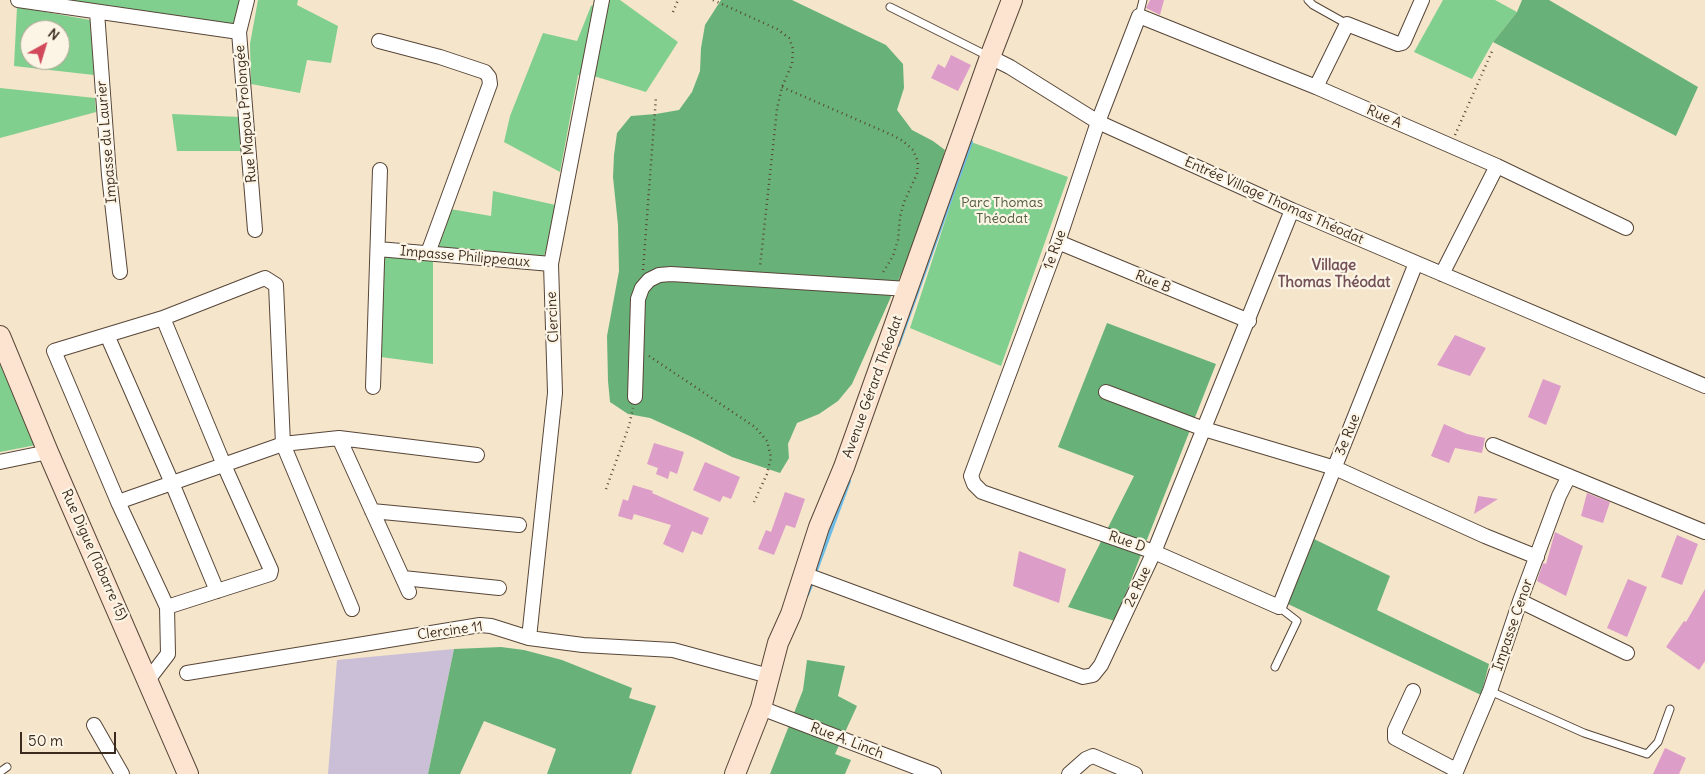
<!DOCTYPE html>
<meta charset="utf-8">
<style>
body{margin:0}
#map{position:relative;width:1705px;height:774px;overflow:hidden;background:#f5e5ca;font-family:Delius,sans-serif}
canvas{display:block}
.north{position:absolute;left:20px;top:20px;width:50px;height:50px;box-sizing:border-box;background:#fcf5e5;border:1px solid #afa495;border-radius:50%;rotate:39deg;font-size:14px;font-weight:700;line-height:20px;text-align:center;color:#3b2a1e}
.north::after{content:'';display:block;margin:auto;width:18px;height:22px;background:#d1495b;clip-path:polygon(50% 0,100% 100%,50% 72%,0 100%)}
.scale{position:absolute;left:20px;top:732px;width:96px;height:22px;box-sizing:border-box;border:2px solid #3b2a1e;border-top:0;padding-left:6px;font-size:15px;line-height:18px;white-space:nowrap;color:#3b2a1e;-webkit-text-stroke:4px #fcf5e5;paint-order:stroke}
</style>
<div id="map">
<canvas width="1705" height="774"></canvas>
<div class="north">N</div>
<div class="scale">50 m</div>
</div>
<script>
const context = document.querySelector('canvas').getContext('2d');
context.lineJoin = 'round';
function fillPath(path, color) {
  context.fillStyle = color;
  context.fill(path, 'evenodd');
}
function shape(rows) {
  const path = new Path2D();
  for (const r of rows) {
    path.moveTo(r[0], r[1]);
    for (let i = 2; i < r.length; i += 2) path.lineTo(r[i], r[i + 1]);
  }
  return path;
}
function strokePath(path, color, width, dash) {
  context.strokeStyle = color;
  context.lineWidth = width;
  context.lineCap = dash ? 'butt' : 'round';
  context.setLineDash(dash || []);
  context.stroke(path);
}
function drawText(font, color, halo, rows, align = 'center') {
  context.font = font + ' Delius,sans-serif';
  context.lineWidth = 4.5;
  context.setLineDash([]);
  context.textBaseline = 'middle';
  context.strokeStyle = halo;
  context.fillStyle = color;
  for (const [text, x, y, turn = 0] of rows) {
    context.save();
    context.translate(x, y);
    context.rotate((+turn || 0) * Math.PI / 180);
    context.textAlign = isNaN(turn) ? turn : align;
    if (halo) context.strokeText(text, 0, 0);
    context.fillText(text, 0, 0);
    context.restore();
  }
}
fillPath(shape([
 [454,649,428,774,328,774,337,660]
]), '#cabfd6');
fillPath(shape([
 [50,0,242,0,235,29],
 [258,0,298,0,297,5,338,26,331,63,307,60,300,93,251,84,250,44],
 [604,0,620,0,678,42,646,92,597,77,578,75,560,172,504,142,510,116,543,33,577,41,591,6],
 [1443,0,1495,0,1517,12,1493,42,1472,79,1414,52],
 [17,7,90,20,94,75,14,66],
 [30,30,60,30,60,60,30,60],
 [0,88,95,98,96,112,0,138],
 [172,114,241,117,244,151,177,151],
 [971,142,1068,177,1001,366,910,328],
 [493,191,560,206,543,259,438,249,450,209,491,216],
 [384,256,433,257,433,364,381,357],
 [0,364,36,445,0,452]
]), '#81cf8e');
fillPath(shape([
 [721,0,792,0,886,45,903,64,904,88,897,110,912,130,933,141,945,150,935,188,919,234,852,384,838,401,819,414,797,423,788,444,789,458,780,473,732,457,692,437,650,418,628,414,610,402,608,381,607,336,619,271,618,225,613,177,614,155,617,133,631,116,656,114,679,110,692,92,700,71,701,48,705,25],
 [1522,0,1549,0,1698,87,1676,136,1493,42,1517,12],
 [1107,323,1216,364,1115,621,1068,607,1134,476,1058,447],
 [1314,539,1390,576,1377,610,1489,664,1481,695,1288,604],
 [501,647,524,650,562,660,632,688,629,698,656,706,631,774,547,774,556,749,484,721,460,774,428,774,454,649],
 [807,660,845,666,838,696,857,706,835,754,851,760,845,774,770,774,803,690]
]), '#68b279');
strokePath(shape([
 [898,345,971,142],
 [815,573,849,481],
 [807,595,812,583]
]), '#6dbce7', 4);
fillPath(shape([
 [1150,0,1164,0,1160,15,1146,8],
 [951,55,971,65,958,91,931,78,938,64,945,68],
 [1455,335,1486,348,1470,376,1437,365],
 [1543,379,1561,386,1546,425,1528,417],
 [1444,424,1467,434,1485,438,1482,453,1455,448,1449,463,1431,456],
 [654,443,684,452,677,474,670,471,668,479,656,474,658,468,647,464],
 [705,462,740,477,731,499,723,496,720,502,693,490],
 [633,485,653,491,652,493,709,518,702,535,692,531,683,553,663,544,671,525,634,514,632,520,618,516,623,499,628,501],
 [785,492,805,499,795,528,786,525,774,555,758,549,766,530,771,532],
 [1587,493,1610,502,1603,523,1581,516],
 [1478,496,1498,499,1474,514],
 [1555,532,1583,546,1566,596,1537,581,1543,563,1546,564],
 [1677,535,1698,544,1682,585,1661,577],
 [1019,551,1066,569,1059,603,1013,586],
 [1628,579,1647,587,1627,637,1607,628],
 [1705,589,1705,661,1699,670,1666,647,1684,621,1686,622],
 [1665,748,1686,758,1679,774,1653,774]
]), '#dd9dc9');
const lane = shape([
 [1308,0,1313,5,1347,24],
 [890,7,988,56],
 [1139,16,1143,0],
 [1275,667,1297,621,1279,607],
 [1490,691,1584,733,1647,754,1658,742,1670,709],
 [0,772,7,767]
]);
const street = shape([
 [18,0,239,32],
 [247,0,239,32,255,230],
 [97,12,109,175,120,272],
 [379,41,440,57,485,72,489,77,490,84,428,253],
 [990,57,1010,67,1098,122,1292,210,1705,386],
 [1316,87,1347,24,1398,44,1402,43,1404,41,1422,0],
 [1058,242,1249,321],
 [378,249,551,264],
 [1416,263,1279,607,1154,552,982,492,974,484,971,476,1058,242,1098,122,1139,16,1316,87,1497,166,1626,228],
 [1442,274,1497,166],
 [163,318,265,278,276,285,283,444,352,609],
 [107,335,172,483,217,591],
 [373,387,380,170],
 [1106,392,1204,429,1335,468,1485,536,1537,557],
 [635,397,638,299,642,288,649,280,659,275,671,274,908,289],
 [339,438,409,592],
 [1493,445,1705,532],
 [0,462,48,452],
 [118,502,283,444,339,438,477,455],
 [372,511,519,525],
 [804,574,1083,677,1093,675,1101,665,1154,552,1292,210],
 [403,578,499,588],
 [1520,601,1627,653],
 [529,638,555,393,551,264,602,0],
 [187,673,480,625,491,626,529,638,583,645,673,650,769,676],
 [148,680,168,654,167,607,118,502,54,351,163,318,224,465,271,570,270,574,167,607],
 [1413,691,1395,730,1395,738,1456,770],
 [761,708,934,774],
 [94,725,122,774],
 [1069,774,1086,759,1093,756,1135,774],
 [1455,774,1490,691,1520,601,1559,496,1569,476]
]);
const secondary = shape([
 [0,336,48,452,188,774],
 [735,774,761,708,778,643,791,614,819,527,844,467,990,57,1012,0]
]);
strokePath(lane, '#574638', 9);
strokePath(street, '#574638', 16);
strokePath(secondary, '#574638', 22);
strokePath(shape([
 [713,0,777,29,789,38,793,49,792,64,782,87,777,109,760,267],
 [673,12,678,0],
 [782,87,892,135,903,141,913,150,918,162,917,174,904,202,900,217,898,240,893,256,882,274],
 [1455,135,1493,49],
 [643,270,656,97],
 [649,356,755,427,767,441,771,457,767,474,754,502],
 [606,489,629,426,633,408]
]), '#574638', 2.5, [1, 4]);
strokePath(lane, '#fff', 7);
strokePath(street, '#fff', 14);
strokePath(secondary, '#fde4d1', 20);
drawText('14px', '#3b2a1e', '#fcf5e5', [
 ["Rue Mapou Prolongée",246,114,-95],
 ["Rue A",1384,117,24],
 ["Impasse du Laurier",107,142,-95],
 ["Entrée Village Thomas Théodat",1274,201,24],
 ["1e Rue",1055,250,-70],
 ["Impasse Philippeaux",465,257,5],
 ["Rue B",1153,282,22],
 ["Clercine",553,317,-93],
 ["Avenue Gérard Théodat",873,387,-70],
 ["3e Rue",1348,435,-68],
 ["Rue D",1127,542,19],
 ["Rue Digue (Tabarre 15)",94,555,66],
 ["2e Rue",1138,587,-65],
 ["Impasse Cenor",1513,625,-71],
 ["Clercine 11",450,631,-8],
 ["Rue A. Linch",847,741,21]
]);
drawText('14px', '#505c40', '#fcf5e5', [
 ["Parc Thomas",1002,203],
 ["Théodat",1002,219]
]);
drawText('bold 15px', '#74525a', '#fcf5e5', [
 ["Village",1334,266],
 ["Thomas Théodat",1334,283]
]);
</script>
